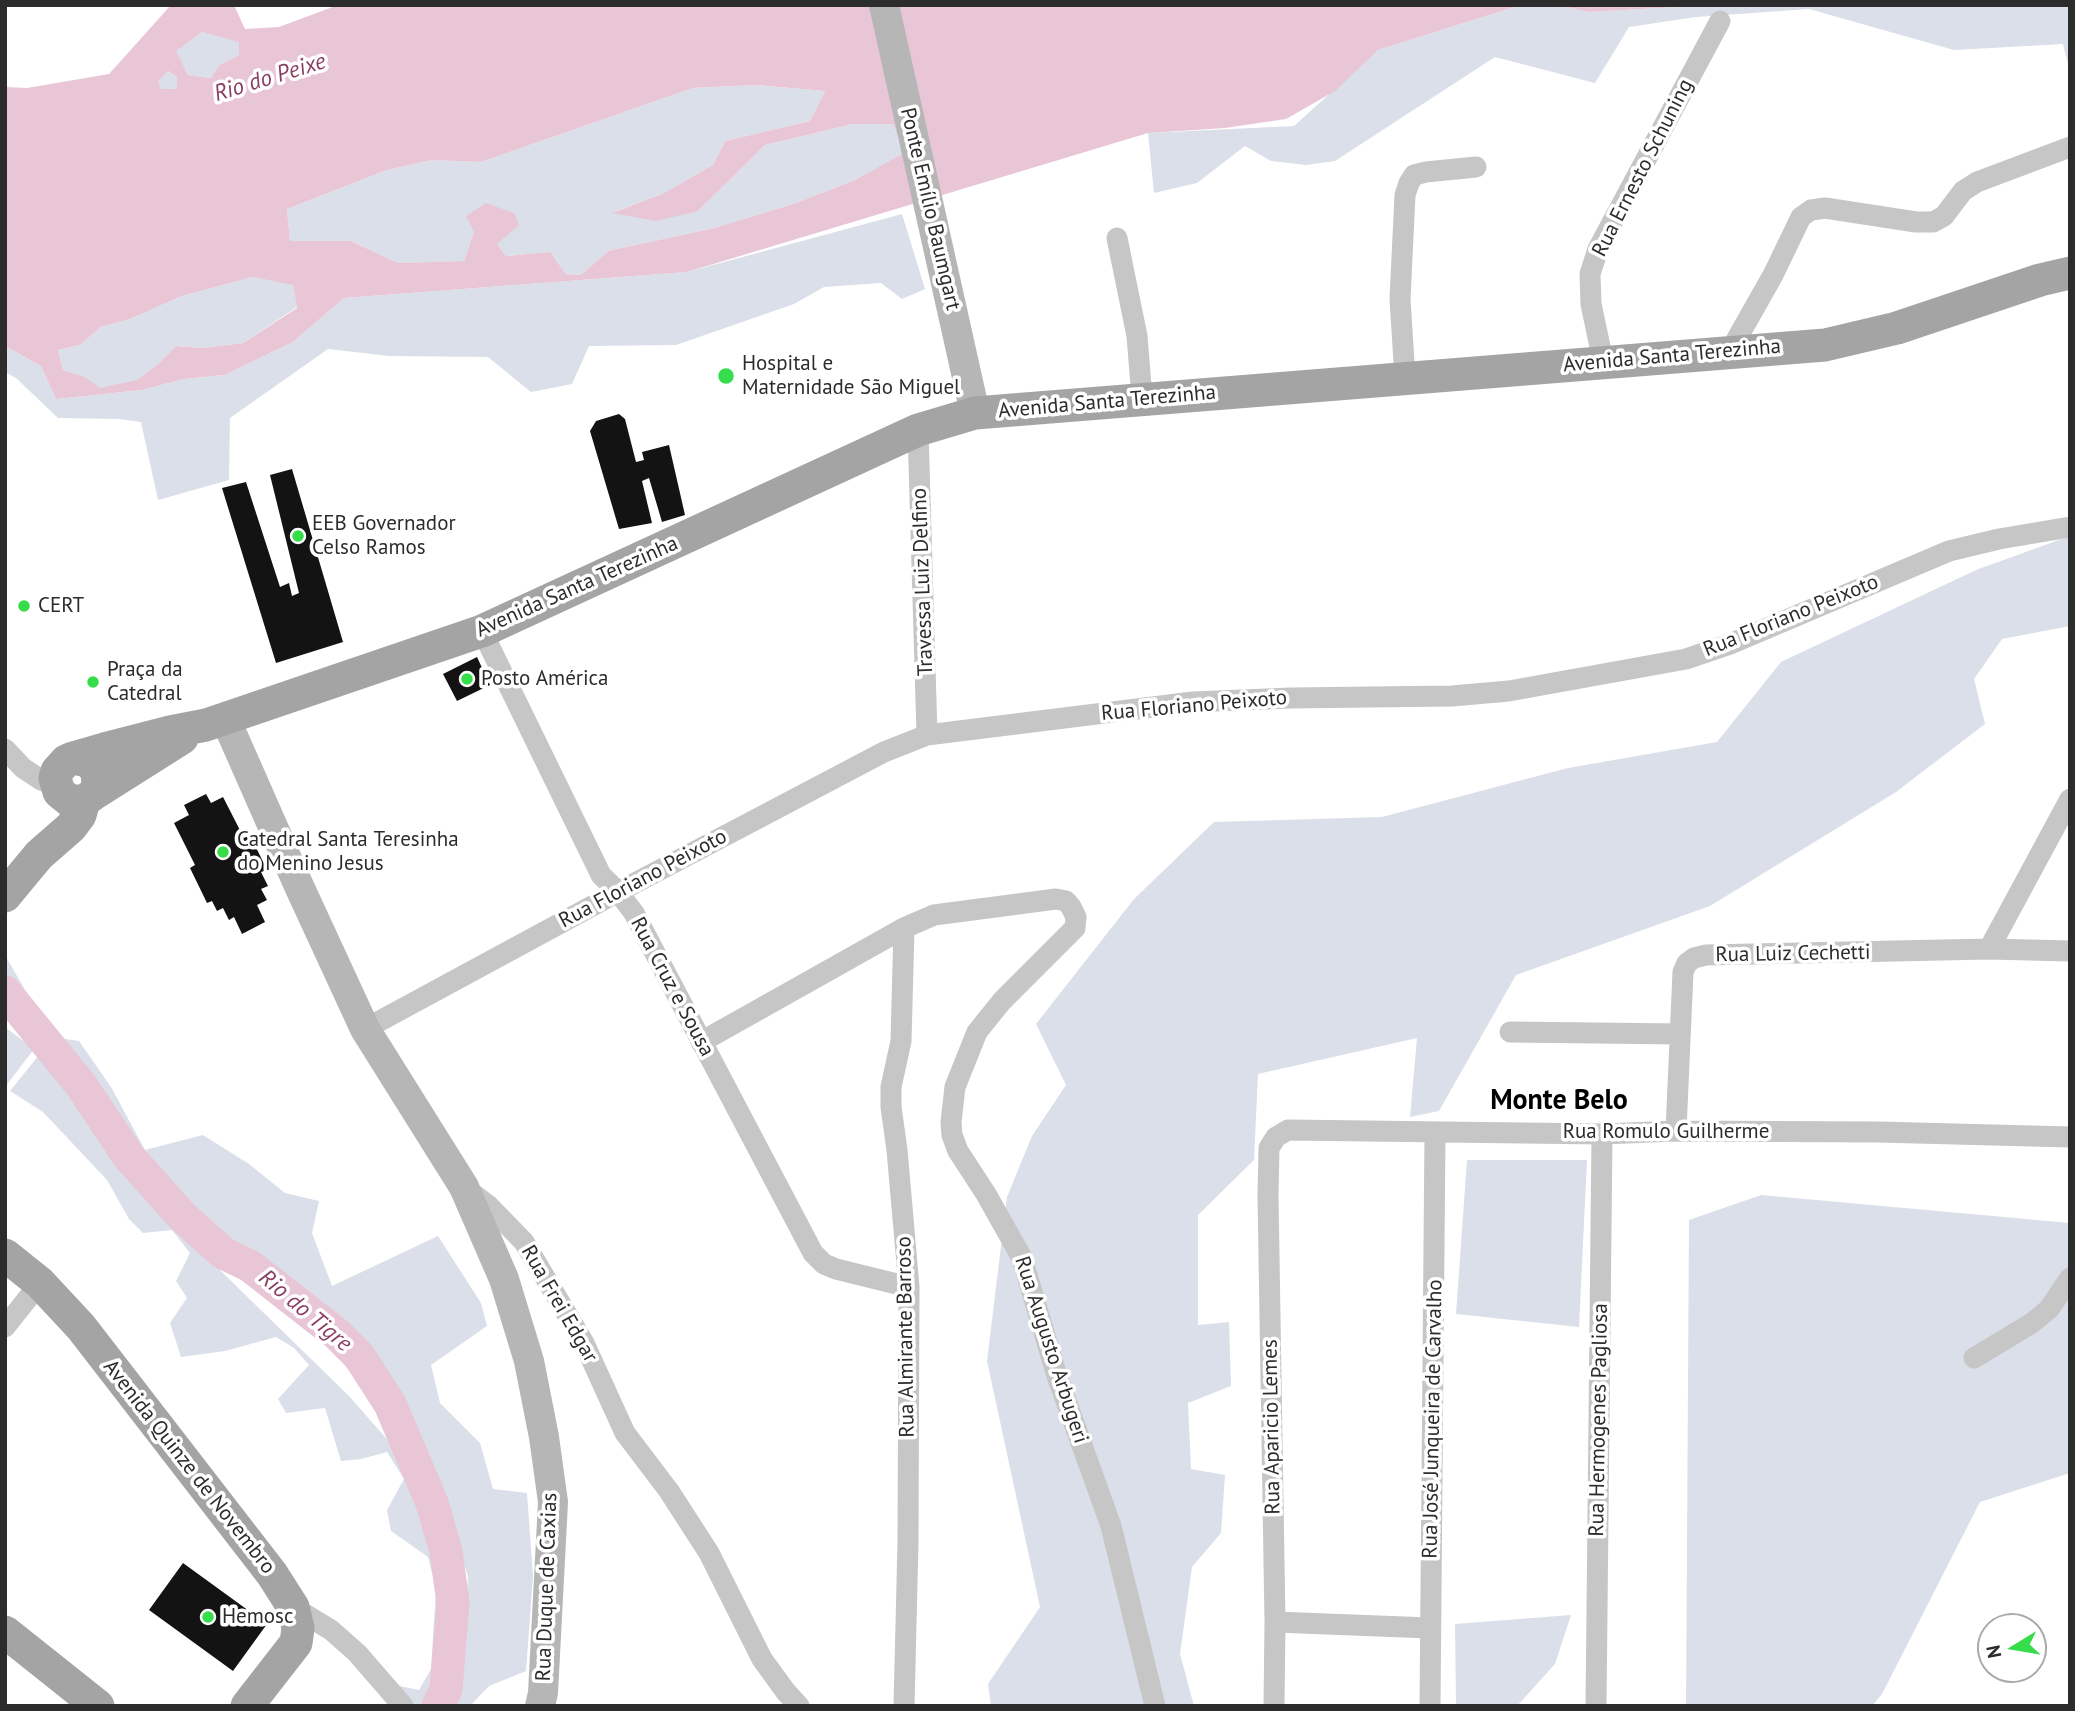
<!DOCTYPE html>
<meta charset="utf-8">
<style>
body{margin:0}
#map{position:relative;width:2075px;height:1711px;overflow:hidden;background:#fff;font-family:"PT Sans",sans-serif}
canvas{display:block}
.frame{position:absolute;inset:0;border:7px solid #2c2c2c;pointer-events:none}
.north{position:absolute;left:1977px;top:1613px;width:70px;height:70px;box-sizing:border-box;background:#fff;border:2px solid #ababab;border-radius:50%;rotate:259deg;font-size:19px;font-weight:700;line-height:28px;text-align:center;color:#2c2c2c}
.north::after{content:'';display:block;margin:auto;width:24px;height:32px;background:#34dd49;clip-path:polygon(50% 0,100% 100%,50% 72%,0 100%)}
</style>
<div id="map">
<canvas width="2075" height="1711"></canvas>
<div class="frame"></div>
<div class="north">N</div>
</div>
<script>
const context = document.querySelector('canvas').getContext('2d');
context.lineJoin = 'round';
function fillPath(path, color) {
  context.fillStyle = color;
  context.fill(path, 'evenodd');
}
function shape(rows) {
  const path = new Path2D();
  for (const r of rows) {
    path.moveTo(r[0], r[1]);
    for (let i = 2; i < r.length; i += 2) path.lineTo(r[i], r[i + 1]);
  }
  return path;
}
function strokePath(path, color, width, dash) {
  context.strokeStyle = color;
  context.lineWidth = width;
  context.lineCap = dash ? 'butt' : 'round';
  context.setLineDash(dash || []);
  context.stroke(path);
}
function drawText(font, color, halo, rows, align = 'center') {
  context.font = font + ' "PT Sans",sans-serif';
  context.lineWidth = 7;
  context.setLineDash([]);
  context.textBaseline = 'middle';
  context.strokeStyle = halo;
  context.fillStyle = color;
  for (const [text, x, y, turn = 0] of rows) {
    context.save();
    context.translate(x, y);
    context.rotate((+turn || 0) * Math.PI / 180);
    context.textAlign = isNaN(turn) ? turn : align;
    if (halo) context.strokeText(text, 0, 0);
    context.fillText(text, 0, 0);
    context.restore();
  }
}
fillPath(shape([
 [1521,5,1558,5,1588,12,1713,5,2070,5,2070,72,2063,44,1954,50,1809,9,1696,17,1629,27,1595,83,1495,57,1335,161,1306,165,1271,161,1245,146,1197,183,1154,193,1148,133,1294,126,1378,50],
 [202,32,239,41,239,55,219,65,211,78,188,75,175,51],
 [168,71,177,77,178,89,162,89,158,82],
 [756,85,825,91,810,121,725,141,713,165,662,194,614,212,698,211,765,145,853,124,893,124,904,154,855,180,793,204,714,228,608,251,581,275,566,274,550,252,506,256,497,244,474,232,464,261,398,263,351,241,290,241,287,209,387,170,432,160,481,162,693,88],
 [902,214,925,289,902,299,881,283,824,287,794,304,676,345,589,346,572,384,531,392,488,357,389,356,328,349,230,418,229,480,158,500,141,422,119,419,58,418,16,378,5,372,5,346,41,366,56,399,142,390,184,379,225,375,293,342,344,298,687,272],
 [253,277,293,284,297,307,243,343,204,348,176,346,157,365,138,380,100,389,85,377,63,370,58,350,80,345,101,327,130,319,182,296],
 [2070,536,2070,626,2002,639,1974,679,1985,724,1896,792,1710,906,1516,975,1439,1111,1410,1117,1417,1038,1258,1074,1254,1160,1198,1215,1198,1325,1229,1322,1231,1386,1188,1403,1191,1469,1225,1475,1221,1533,1192,1567,1180,1654,1194,1706,991,1706,988,1684,1040,1607,987,1361,1007,1197,1032,1136,1066,1085,1036,1024,1134,899,1214,822,1382,817,1568,768,1717,742,1781,662,1976,570],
 [5,955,52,1037,79,1041,111,1087,145,1150,203,1135,249,1164,285,1193,319,1201,312,1233,332,1286,438,1236,481,1303,487,1326,431,1365,440,1403,480,1443,493,1489,527,1493,533,1576,526,1671,489,1686,470,1706,450,1706,464,1651,468,1576,442,1499,367,1357,334,1324,165,1193,5,978],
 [5,1000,39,1044,52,1073,146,1198,349,1396,407,1462,427,1510,442,1569,445,1657,432,1706,410,1706,395,1685,419,1690,431,1669,436,1589,428,1557,391,1531,387,1510,404,1479,387,1452,361,1459,341,1461,325,1408,286,1413,278,1399,309,1365,294,1348,276,1337,225,1351,181,1357,170,1323,187,1298,176,1281,190,1253,172,1230,143,1233,129,1219,107,1180,43,1112,10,1091,39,1055,31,1038,5,1012],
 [5,1027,34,1049,5,1087],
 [1467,1160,1587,1160,1579,1327,1456,1314],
 [1761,1195,2070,1223,2070,1473,1980,1502,1882,1694,1872,1706,1686,1706,1689,1220],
 [1571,1615,1555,1664,1517,1706,1456,1706,1455,1624]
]), '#dadfe9');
fillPath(shape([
 [171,5,234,5,245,29,279,27,338,5,1521,5,1378,50,1335,91,1286,119,1225,128,1148,133,687,272,344,298,293,342,225,375,184,379,142,390,56,399,41,366,5,346,5,87,27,88,109,74],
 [202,32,239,42,239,55,219,65,211,78,188,75,176,51],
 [168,71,177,77,177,89,162,89,158,82],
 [756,85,825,91,810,121,725,141,713,165,662,194,612,213,656,221,698,211,765,145,853,124,893,124,904,153,855,180,793,204,714,228,608,251,581,275,566,274,550,252,506,256,497,244,519,225,514,213,486,203,466,216,474,232,464,261,398,263,351,241,290,241,287,209,387,170,432,160,481,162,693,88],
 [253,277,293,285,297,308,243,343,204,348,176,346,157,365,137,380,100,388,85,377,63,370,58,350,80,345,101,327,130,319,182,296],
 [1558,5,1713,5,1588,12]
]), '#e9c6d5');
strokePath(shape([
 [5,992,81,1085,129,1157,182,1216,223,1253,250,1266,337,1334,359,1356,390,1404,432,1503,446,1551,453,1603,446,1689,438,1706]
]), '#e9c6d5', 33);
fillPath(shape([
 [619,414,625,419,636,462,644,460,642,452,669,445,685,515,662,522,649,478,642,481,652,523,619,529,590,431,596,421],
 [292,469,343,642,276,663,222,488,246,482,280,587,289,583,292,596,299,593,270,475],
 [477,657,490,685,457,701,443,674],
 [206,794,211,803,223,797,244,838,250,835,267,870,261,872,268,886,261,889,267,900,257,905,265,922,242,934,234,917,229,920,223,908,217,911,212,901,207,903,190,868,195,865,174,823,189,815,184,805],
 [183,1563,267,1624,233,1671,149,1610]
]), '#131313');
strokePath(shape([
 [1117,238,1137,336,1142,398],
 [1730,351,1773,275,1801,217,1811,210,1825,208,1916,222,1933,222,1944,216,1963,191,1977,182,2070,147],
 [1603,361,1591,304,1590,274,1598,249,1720,21],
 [1405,378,1400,299,1405,195,1409,183,1414,175,1426,172,1476,167],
 [918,430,927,735],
 [482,631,601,875,618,892,634,913,813,1253,824,1264,836,1269,909,1287],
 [5,749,23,768,41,780,56,785],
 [1989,949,2070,799],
 [365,1029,618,892,884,752,927,735,1193,702,1291,698,1452,696,1509,691,1686,659,1730,644,1949,551,1999,539,2070,527],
 [1510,1032,1680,1034],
 [701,1042,904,928,934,915,1056,899,1066,901,1071,907,1076,917,1075,928,1002,1001,977,1032,955,1087,951,1122,952,1135,958,1151,986,1194,1022,1258,1056,1373,1111,1526,1155,1706],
 [1676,1131,1683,972,1687,963,1694,958,1706,955,1989,949,2070,951],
 [465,1188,489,1206,524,1242,584,1343,625,1433,669,1491,709,1553,762,1659,786,1692,799,1706],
 [5,1327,40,1283],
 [1974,1358,2032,1323,2049,1309,2070,1278],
 [293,1607,331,1630,357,1653,403,1706],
 [1275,1622,1430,1628],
 [904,1706,908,1542,909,1287,897,1150,891,1107,891,1087,901,1041,904,928],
 [1274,1706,1275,1622,1268,1195,1269,1148,1276,1137,1288,1130,1602,1134,1676,1131,1878,1132,2070,1137],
 [1430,1706,1435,1132],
 [1596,1706,1602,1134]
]), '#c6c6c6', 21);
strokePath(shape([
 [884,5,975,413],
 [225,718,299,886,365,1029,464,1187,504,1279,529,1361,544,1437,553,1502,543,1693,540,1706]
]), '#b6b6b6', 30);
strokePath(shape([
 [73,758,88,761,97,771,98,786,95,793,84,801,70,801,59,792,55,778,57,771,66,761,73,758,104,749,170,732,206,725,482,631,918,430,975,413,1825,345,1897,328,2040,280,2070,273],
 [95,793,182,738],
 [5,896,39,855,71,827,80,815,84,801],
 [5,1255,40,1283,81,1327,272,1574,293,1607,298,1628,296,1643,247,1706],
 [5,1632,98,1706]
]), '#a4a4a4', 33);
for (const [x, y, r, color] of [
 [726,376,9,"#34dd49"],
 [298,536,7,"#34dd49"],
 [24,606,7,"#34dd49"],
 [467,679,7,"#34dd49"],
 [93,682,7,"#34dd49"],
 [223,852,7,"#34dd49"],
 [208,1617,7,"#34dd49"]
]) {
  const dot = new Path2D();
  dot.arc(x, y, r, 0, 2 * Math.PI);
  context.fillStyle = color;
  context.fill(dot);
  strokePath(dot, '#fff', 2.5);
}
drawText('21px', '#2c2c2c', '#fff', [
 ["Rua Ernesto Schuning",1643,168,-63],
 ["Ponte Emílio Baumgart",930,209,77],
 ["Avenida Santa Terezinha",1672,356,-5],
 ["Avenida Santa Terezinha",1107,402,-5],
 ["Travessa Luiz Delfino",923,582,-92],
 ["Avenida Santa Terezinha",577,587,-24],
 ["Rua Floriano Peixoto",1791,616,-22],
 ["Rua Floriano Peixoto",1194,706,-5],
 ["Rua Floriano Peixoto",643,879,-28],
 ["Rua Luiz Cechetti",1793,954,-1],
 ["Rua Cruz e Sousa",672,987,62],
 ["Rua Romulo Guilherme",1666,1132],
 ["Rua Frei Edgar",559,1304,60],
 ["Rua Almirante Barroso",906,1337,-91],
 ["Rua Augusto Arbugeri",1051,1350,72],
 ["Rua José Junqueira de Carvalho",1433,1419,-89],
 ["Rua Hermogenes Pagliosa",1599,1420,-89],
 ["Rua Aparicio Lemes",1272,1427,-91],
 ["Avenida Quinze de Novembro",189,1467,52],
 ["Rua Duque de Caxias",547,1587,-88]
]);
drawText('21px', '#2c2c2c', '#fff', [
 ["Hospital e",742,364],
 ["Maternidade São Miguel",742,388],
 ["EEB Governador",312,524],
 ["Celso Ramos",312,548],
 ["CERT",38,606],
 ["Praça da",107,670],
 ["Catedral",107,694],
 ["Posto América",481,679],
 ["Catedral Santa Teresinha",237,840],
 ["do Menino Jesus",237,864],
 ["Hemosc",222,1617]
], 'left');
drawText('italic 23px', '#8a3e5e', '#fff', [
 ["Rio do Peixe",270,78,-17],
 ["Rio do Tigre",305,1311,40]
]);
drawText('bold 28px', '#000', '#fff', [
 ["Monte Belo",1559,1101]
]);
</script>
